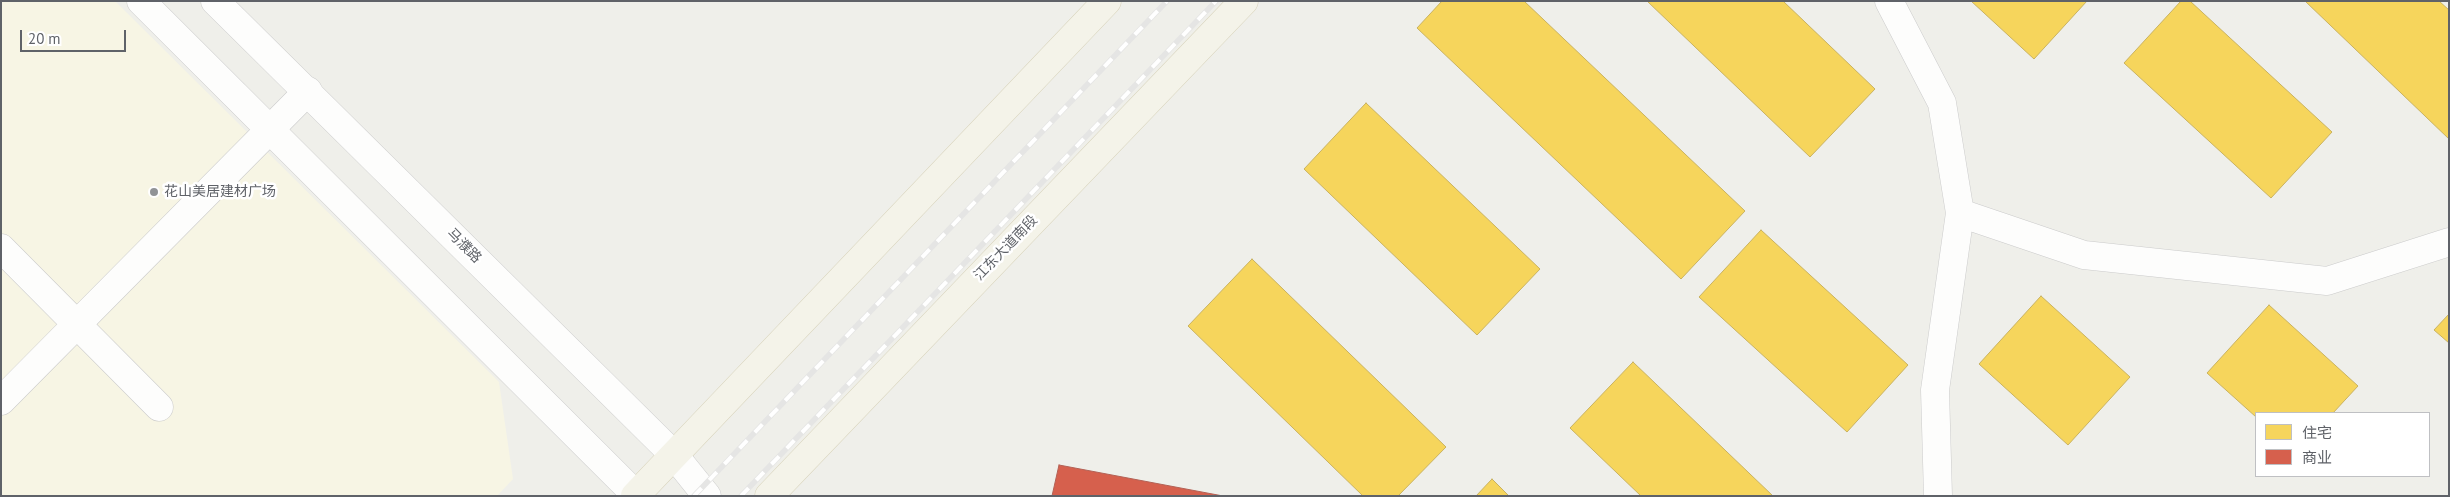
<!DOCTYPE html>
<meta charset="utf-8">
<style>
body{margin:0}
#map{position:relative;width:2450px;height:497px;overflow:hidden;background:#efefea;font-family:"PT Sans","Noto Sans SC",sans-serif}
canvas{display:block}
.frame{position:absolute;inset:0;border:2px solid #5f6268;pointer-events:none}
.legend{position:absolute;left:2255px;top:412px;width:175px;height:65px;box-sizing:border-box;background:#fff;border:1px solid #bfc0c3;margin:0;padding:6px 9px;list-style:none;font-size:15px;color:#5f6268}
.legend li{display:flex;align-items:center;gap:10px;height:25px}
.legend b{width:25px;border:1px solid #bfc0c3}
.scale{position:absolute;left:20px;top:30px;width:106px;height:22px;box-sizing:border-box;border:2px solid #5f6268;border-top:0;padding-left:6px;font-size:15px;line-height:18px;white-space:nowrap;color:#5f6268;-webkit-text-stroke:4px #fff;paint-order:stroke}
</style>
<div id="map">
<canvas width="2450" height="497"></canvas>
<div class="frame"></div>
<ul class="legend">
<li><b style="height:14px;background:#f6d55c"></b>住宅</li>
<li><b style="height:14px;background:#d6604d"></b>商业</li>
</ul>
<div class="scale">20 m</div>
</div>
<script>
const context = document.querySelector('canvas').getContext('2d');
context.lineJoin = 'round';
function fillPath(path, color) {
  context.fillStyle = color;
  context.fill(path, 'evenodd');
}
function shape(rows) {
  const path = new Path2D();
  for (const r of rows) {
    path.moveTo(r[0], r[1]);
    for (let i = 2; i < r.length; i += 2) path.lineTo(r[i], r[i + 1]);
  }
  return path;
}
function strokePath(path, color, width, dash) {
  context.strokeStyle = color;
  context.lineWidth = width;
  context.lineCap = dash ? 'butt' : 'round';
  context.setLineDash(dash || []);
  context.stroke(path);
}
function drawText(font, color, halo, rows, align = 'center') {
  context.font = font + ' "PT Sans","Noto Sans SC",sans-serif';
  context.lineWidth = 5;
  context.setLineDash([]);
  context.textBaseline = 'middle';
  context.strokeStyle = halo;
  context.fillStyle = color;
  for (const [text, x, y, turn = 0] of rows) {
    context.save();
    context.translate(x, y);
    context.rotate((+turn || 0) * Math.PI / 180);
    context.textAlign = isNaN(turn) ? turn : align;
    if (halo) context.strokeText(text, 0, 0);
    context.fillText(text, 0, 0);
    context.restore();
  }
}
fillPath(shape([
 [1,1,115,1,499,382,513,479,497,496,1,496]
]), '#f7f5e4');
const homes = shape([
 [1442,1,1524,1,1745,211,1681,279,1417,28,1442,1],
 [1647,1,1783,1,1875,89,1810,157,1647,1],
 [1971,1,2087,1,2034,59,1971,1],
 [2181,1,2190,1,2332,132,2271,198,2124,63,2181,1],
 [2305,1,2439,1,2449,10,2449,139,2305,1],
 [1366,103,1540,269,1477,335,1304,169,1366,103],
 [1761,230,1908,365,1847,432,1699,297,1761,230],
 [1252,259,1446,447,1398,496,1363,496,1188,326,1252,259],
 [2041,296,2130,377,2068,445,1979,364,2041,296],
 [2269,305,2358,386,2333,413,2256,413,2256,417,2207,373,2269,305],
 [2449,314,2449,343,2434,330,2449,314],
 [1633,362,1773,496,1641,496,1570,428,1633,362],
 [1492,479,1509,496,1476,496,1492,479]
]);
fillPath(homes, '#f6d55c');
strokePath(homes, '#c9b260', 1);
const shops = shape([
 [1059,465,1223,496,1052,496,1059,465]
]);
fillPath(shops, '#d6604d');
strokePath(shops, '#b26155', 1);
const street = shape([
 [1889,1,1942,103,1960,213],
 [1,248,159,407],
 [1,401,308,91],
 [1938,496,1935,390,1960,213,2084,255,2327,281,2449,242]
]);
const secondary = shape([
 [141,1,637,496],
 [215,1,674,455,707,496]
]);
const primary = shape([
 [635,496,1107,1],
 [769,496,1244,1]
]);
strokePath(street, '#cbcbcb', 29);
strokePath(secondary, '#ccc', 29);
strokePath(primary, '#d6d1b8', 29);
strokePath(street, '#fdfdfc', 28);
strokePath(secondary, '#fdfdfc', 28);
strokePath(primary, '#f4f3e9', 28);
const rail = shape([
 [694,496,1167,1],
 [741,496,1216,1]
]);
strokePath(rail, '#e5e5e4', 5.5);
strokePath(rail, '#fff', 4, [11]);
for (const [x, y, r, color] of [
 [154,192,5,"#919396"]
]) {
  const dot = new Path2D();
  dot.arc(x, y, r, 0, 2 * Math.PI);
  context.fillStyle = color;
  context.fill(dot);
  strokePath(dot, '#fff', 2);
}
drawText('14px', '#5f6268', '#fff', [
 ["花山美居建材广场",164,192]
], 'left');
drawText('14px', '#5f6268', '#fff', [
 ["马濮路",464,246,45],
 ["江东大道南段",1006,248,-46]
]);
</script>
